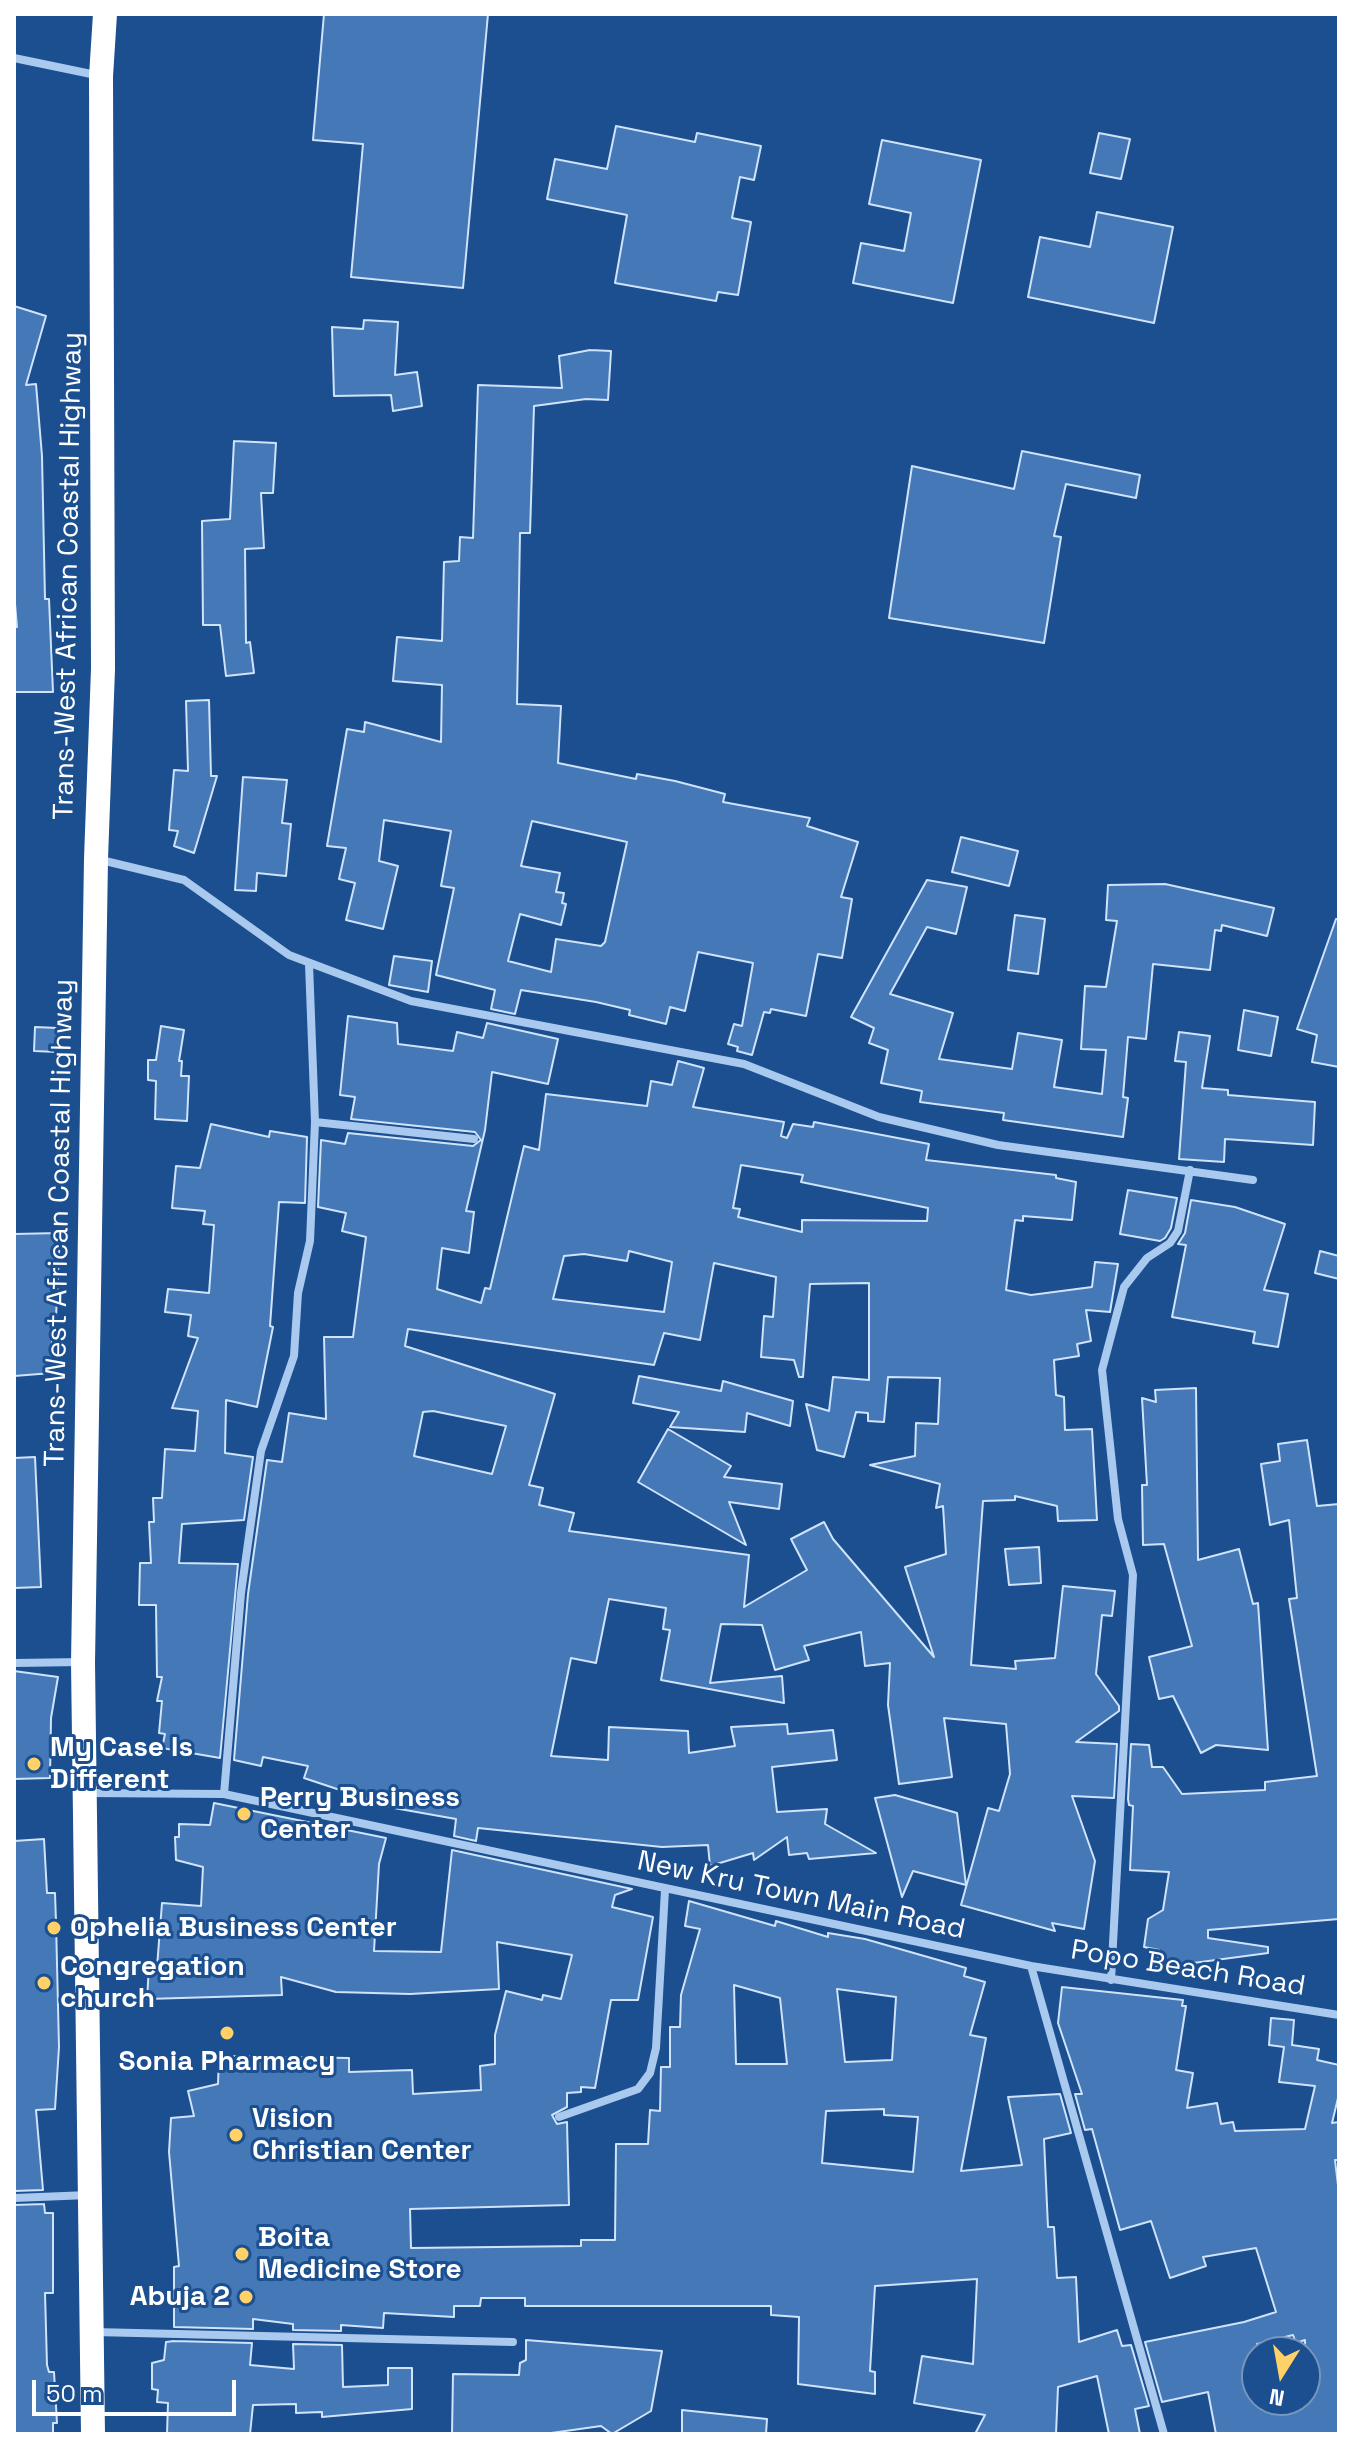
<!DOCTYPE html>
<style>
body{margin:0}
#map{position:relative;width:1353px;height:2448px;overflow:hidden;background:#1b4f8f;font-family:"Space Grotesk",sans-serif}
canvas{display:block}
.frame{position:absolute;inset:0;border:16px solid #fff;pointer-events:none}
.north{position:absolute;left:1241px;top:2336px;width:80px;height:80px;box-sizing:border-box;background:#1b4f8f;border:2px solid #7695bc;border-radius:50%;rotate:191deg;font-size:22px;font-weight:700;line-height:32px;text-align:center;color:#fff}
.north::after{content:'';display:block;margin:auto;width:28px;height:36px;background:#ffd166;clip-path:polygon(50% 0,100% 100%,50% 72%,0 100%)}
.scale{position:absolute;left:32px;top:2380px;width:204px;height:36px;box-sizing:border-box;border:4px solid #fff;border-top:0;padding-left:10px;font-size:24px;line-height:28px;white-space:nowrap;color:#fff;-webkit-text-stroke:6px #1b4f8f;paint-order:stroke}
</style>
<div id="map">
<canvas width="1353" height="2448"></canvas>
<div class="frame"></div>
<div class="north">N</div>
<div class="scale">50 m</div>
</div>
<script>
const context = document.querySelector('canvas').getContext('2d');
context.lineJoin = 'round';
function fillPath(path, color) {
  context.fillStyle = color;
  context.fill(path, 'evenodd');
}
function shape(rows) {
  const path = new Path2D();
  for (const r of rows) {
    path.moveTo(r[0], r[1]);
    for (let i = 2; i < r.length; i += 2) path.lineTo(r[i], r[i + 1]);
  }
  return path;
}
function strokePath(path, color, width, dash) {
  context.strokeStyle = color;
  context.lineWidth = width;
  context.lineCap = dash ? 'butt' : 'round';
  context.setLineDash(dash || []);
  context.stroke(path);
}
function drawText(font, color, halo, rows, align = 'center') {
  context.font = font + ' "Space Grotesk",sans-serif';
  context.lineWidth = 6;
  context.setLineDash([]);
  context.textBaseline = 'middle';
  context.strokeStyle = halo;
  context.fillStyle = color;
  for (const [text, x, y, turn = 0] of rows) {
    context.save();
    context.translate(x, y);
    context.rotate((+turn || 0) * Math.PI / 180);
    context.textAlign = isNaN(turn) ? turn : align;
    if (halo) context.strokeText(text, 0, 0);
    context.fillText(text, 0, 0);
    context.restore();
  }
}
const building = shape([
 [324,14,488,14,463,288,351,277,363,144,313,140,324,14],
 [616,126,695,142,697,133,761,146,754,180,740,177,732,218,751,222,738,295,718,292,716,301,615,283,627,215,547,199,555,159,607,169,616,126],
 [1099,133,1130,139,1121,179,1090,173,1099,133],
 [882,140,981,160,953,303,853,283,861,243,904,251,911,213,869,204,882,140],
 [1097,212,1173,227,1154,323,1028,297,1040,237,1090,247,1097,212],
 [14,306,46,316,26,385,36,384,42,456,45,599,49,599,53,692,14,692,14,627,17,627,14,592,14,306],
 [364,320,398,322,395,375,417,372,422,406,393,411,391,395,334,396,332,327,363,329,364,320],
 [590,350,611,351,608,400,586,399,534,406,530,533,520,533,517,704,561,706,558,763,636,779,637,774,675,781,725,794,723,802,810,818,807,826,858,842,841,897,852,899,842,958,818,954,806,1016,771,1009,770,1013,764,1012,752,1055,737,1051,738,1047,728,1044,734,1024,742,1026,753,963,698,952,685,1011,670,1007,666,1024,629,1015,630,1010,596,1002,521,990,515,1014,491,1009,495,990,436,975,454,888,441,886,451,831,384,820,379,861,398,866,383,929,346,920,355,883,339,879,346,848,327,846,347,729,364,732,365,722,441,742,442,685,393,681,397,637,442,641,444,562,459,561,460,537,473,538,478,385,562,388,559,356,590,350],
 [532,821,627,842,605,942,601,946,556,939,551,972,508,961,520,914,561,925,566,904,562,903,564,893,556,892,560,873,521,866,532,821],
 [234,441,276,443,273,493,261,493,264,548,245,549,246,643,250,642,254,673,226,676,220,625,203,625,202,521,230,519,234,441],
 [1022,451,1140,475,1136,498,1066,484,1054,536,1061,537,1044,643,889,618,912,466,1014,489,1022,451],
 [209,700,211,776,217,776,194,853,174,846,178,831,169,830,174,770,188,771,186,701,209,700],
 [243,777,287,780,282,823,291,824,286,876,257,873,256,891,235,890,243,777],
 [961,837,1018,851,1009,886,952,872,961,837],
 [927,880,967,887,956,934,927,927,890,994,953,1013,939,1059,1012,1069,1018,1033,1062,1040,1054,1087,1102,1094,1106,1050,1081,1049,1085,986,1106,987,1117,921,1106,920,1108,885,1165,884,1274,908,1267,936,1222,925,1221,931,1215,930,1210,970,1153,964,1146,1039,1128,1037,1123,1097,1128,1098,1123,1137,1003,1120,1004,1113,920,1102,922,1091,881,1083,888,1050,869,1043,874,1028,851,1017,927,880],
 [1015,915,1045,919,1038,974,1008,970,1015,915],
 [1336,919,1339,919,1339,1067,1312,1062,1317,1035,1297,1029,1336,919],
 [394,956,432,961,428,992,389,985,394,956],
 [1244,1010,1278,1017,1271,1056,1238,1050,1244,1010],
 [348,1016,397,1023,398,1044,453,1051,457,1032,483,1038,487,1023,558,1039,548,1084,492,1072,485,1130,466,1211,474,1212,469,1253,442,1248,437,1289,481,1303,485,1288,490,1289,524,1146,539,1150,546,1094,647,1106,651,1081,672,1085,678,1061,704,1068,693,1107,784,1122,781,1136,787,1138,793,1124,813,1127,814,1122,929,1144,926,1160,1056,1175,1056,1178,1076,1182,1072,1220,1023,1216,1023,1221,1015,1220,1006,1290,1031,1295,1092,1287,1095,1262,1118,1264,1110,1312,1086,1310,1091,1341,1077,1344,1079,1356,1054,1360,1056,1395,1064,1397,1065,1430,1092,1429,1097,1520,1058,1521,1057,1506,1015,1496,1015,1500,983,1501,971,1665,1016,1669,1015,1661,1055,1658,1063,1586,1115,1591,1112,1616,1102,1615,1096,1674,1119,1706,1119,1711,1076,1742,1117,1744,1114,1798,1072,1796,1095,1861,1084,1929,1052,1923,1055,1931,961,1905,988,1808,999,1811,1010,1774,1006,1724,944,1718,952,1777,899,1784,888,1705,890,1663,865,1666,861,1632,804,1646,809,1660,775,1670,762,1625,721,1624,710,1683,782,1676,784,1703,661,1680,670,1630,663,1629,666,1608,609,1599,596,1663,571,1658,551,1756,608,1760,609,1727,688,1731,689,1753,735,1746,731,1727,787,1724,788,1734,833,1730,837,1760,772,1767,777,1812,827,1809,825,1824,876,1853,809,1859,807,1853,789,1855,787,1837,754,1860,753,1853,710,1866,708,1845,662,1847,478,1828,476,1841,454,1836,456,1819,394,1808,304,1778,308,1766,263,1757,261,1766,234,1760,248,1594,267,1460,282,1462,289,1413,326,1419,324,1337,353,1337,366,1237,342,1231,346,1213,318,1207,321,1140,345,1144,348,1133,473,1146,481,1140,475,1132,351,1119,355,1097,340,1095,348,1016],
 [741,1165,803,1175,801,1182,928,1208,927,1221,802,1220,802,1232,738,1217,740,1209,733,1208,741,1165],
 [629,1251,672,1262,664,1312,553,1299,564,1256,584,1254,627,1261,629,1251],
 [714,1263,776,1277,773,1317,764,1316,761,1357,794,1360,799,1377,803,1377,810,1284,869,1283,869,1380,833,1377,829,1411,806,1404,817,1450,844,1457,856,1412,868,1413,868,1421,884,1422,888,1377,940,1378,938,1424,916,1423,915,1456,870,1465,940,1484,936,1508,943,1506,946,1554,905,1567,934,1657,833,1539,824,1522,791,1539,807,1570,744,1607,749,1555,569,1531,574,1513,539,1505,543,1488,529,1485,555,1394,405,1346,408,1329,654,1365,664,1333,700,1340,714,1263],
 [433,1411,506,1426,492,1474,414,1456,423,1412,433,1411],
 [161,1026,184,1030,179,1061,182,1061,181,1076,189,1076,187,1121,155,1119,156,1081,148,1080,148,1060,156,1060,161,1026],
 [35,1027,58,1028,57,1052,34,1051,35,1027],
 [1179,1032,1210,1036,1202,1088,1228,1090,1228,1095,1315,1102,1313,1145,1225,1139,1224,1162,1179,1159,1186,1062,1175,1061,1179,1032],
 [211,1124,269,1137,270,1131,307,1137,305,1203,279,1202,270,1326,273,1327,257,1407,226,1400,225,1453,253,1457,244,1520,182,1524,179,1563,238,1564,220,1758,162,1748,165,1734,159,1733,162,1701,157,1701,162,1677,157,1677,156,1605,139,1605,140,1563,151,1563,149,1522,154,1522,153,1498,162,1498,165,1449,195,1451,198,1411,172,1408,198,1338,188,1336,191,1315,165,1312,168,1289,209,1293,214,1225,203,1224,205,1211,172,1208,176,1166,200,1168,211,1124],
 [1128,1190,1177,1198,1171,1228,1165,1238,1160,1241,1120,1234,1128,1190],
 [1191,1200,1235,1207,1285,1224,1264,1290,1288,1294,1278,1347,1253,1343,1255,1332,1172,1317,1186,1245,1178,1244,1185,1233,1191,1200],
 [60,1233,56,1317,52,1317,52,1373,14,1376,14,1234,60,1233],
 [1320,1251,1339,1256,1339,1279,1315,1273,1320,1251],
 [639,1376,721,1391,723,1381,793,1401,790,1426,747,1413,745,1432,670,1427,679,1412,633,1403,639,1376],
 [1196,1388,1198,1560,1239,1549,1253,1604,1258,1603,1268,1750,1216,1745,1201,1753,1173,1696,1159,1699,1149,1657,1192,1646,1164,1544,1143,1545,1142,1485,1147,1485,1142,1398,1156,1402,1155,1390,1196,1388],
 [668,1429,731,1466,724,1477,782,1484,779,1509,729,1502,746,1545,638,1482,668,1429],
 [1307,1440,1317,1506,1339,1504,1339,1919,1208,1930,1208,1938,1268,1947,1268,1953,1156,1968,1159,1950,1144,1947,1148,1919,1163,1910,1169,1872,1130,1870,1133,1806,1129,1805,1128,1799,1131,1744,1149,1745,1152,1767,1163,1767,1182,1794,1265,1790,1265,1782,1317,1776,1289,1599,1297,1598,1289,1520,1270,1525,1261,1464,1280,1461,1278,1444,1307,1440],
 [35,1457,41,1587,14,1588,14,1458,35,1457],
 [1039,1547,1041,1583,1009,1585,1005,1549,1039,1547],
 [14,1671,58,1677,51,1718,50,1778,14,1779,14,1671],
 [895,1795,957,1813,966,1885,913,1871,902,1897,875,1798,895,1795],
 [214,1803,386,1838,379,1864,374,1951,441,1952,452,1850,632,1889,615,1895,612,1907,653,1917,638,2000,611,2000,595,2088,581,2087,581,2092,567,2093,567,2107,552,2115,557,2124,567,2122,569,2205,410,2209,411,2248,581,2246,581,2240,615,2240,616,2144,648,2144,650,2110,660,2111,661,2067,670,2067,670,2027,680,2027,681,1995,700,1929,685,1926,689,1901,775,1926,776,1921,828,1937,828,1933,865,1939,966,1968,964,1976,985,1982,970,2035,986,2038,961,2171,1022,2165,1008,2097,1060,2094,1071,2133,1044,2139,1048,2227,1054,2227,1057,2278,1076,2277,1079,2342,1117,2330,1122,2346,1131,2345,1149,2406,1135,2409,1140,2434,1109,2434,1097,2376,1058,2387,1056,2434,975,2434,985,2415,914,2403,922,2356,973,2364,977,2279,875,2286,870,2371,875,2372,875,2394,798,2384,799,2317,771,2315,771,2306,525,2306,525,2298,481,2298,480,2306,454,2306,454,2317,384,2313,383,2328,341,2325,341,2331,293,2330,293,2324,253,2319,253,2329,174,2327,174,2267,179,2266,169,2152,171,2118,194,2116,188,2091,218,2084,219,2056,349,2058,349,2072,412,2070,413,2094,481,2090,480,2066,495,2064,495,2035,506,1991,542,2000,543,1995,561,1999,572,1955,497,1942,499,1989,410,1994,336,1992,281,1977,282,1995,147,1999,149,1966,157,1967,162,1903,201,1906,203,1867,176,1860,175,1837,179,1837,179,1824,210,1825,214,1803],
 [734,1985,780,1998,787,2064,736,2064,734,1985],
 [837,1989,896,1997,892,2060,845,2062,837,1989],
 [884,2109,884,2115,918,2117,913,2172,822,2163,826,2111,884,2109],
 [44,1839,47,1893,55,1893,56,1922,59,2047,55,2109,36,2110,43,2190,14,2191,14,1841,44,1839],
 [1062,1987,1183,2000,1182,2006,1186,2006,1176,2070,1193,2073,1187,2108,1217,2103,1221,2124,1233,2122,1235,2131,1305,2129,1315,2086,1279,2082,1284,2047,1269,2045,1271,2018,1294,2020,1292,2045,1319,2049,1317,2060,1339,2065,1339,2094,1332,2123,1339,2122,1339,2160,1335,2160,1339,2194,1339,2434,1216,2434,1208,2392,1162,2402,1145,2342,1244,2322,1276,2312,1256,2248,1203,2257,1206,2266,1170,2278,1151,2221,1120,2230,1092,2129,1085,2130,1075,2094,1082,2094,1058,2023,1062,1987],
 [1293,2335,1296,2343,1305,2340,1305,2400,1257,2400,1257,2344,1293,2335],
 [44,2204,45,2213,53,2213,53,2293,45,2293,47,2365,49,2372,54,2372,57,2423,53,2423,53,2434,14,2434,14,2205,44,2204],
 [526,2340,662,2351,651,2411,612,2434,601,2426,544,2434,452,2434,453,2374,519,2375,520,2363,526,2360,526,2340],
 [174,2341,252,2343,250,2365,294,2369,293,2344,342,2345,343,2387,388,2385,388,2368,412,2368,412,2409,322,2417,322,2412,296,2413,296,2404,253,2405,250,2434,167,2434,168,2403,157,2402,158,2390,152,2389,152,2363,164,2360,166,2342,174,2341],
 [682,2410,767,2419,766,2434,682,2434,682,2410]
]);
fillPath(building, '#4478b7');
strokePath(building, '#cfe3fa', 2);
strokePath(shape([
 [14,58,96,75],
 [101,860,184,880,289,955,411,1001,744,1064,879,1117,998,1145,1253,1180],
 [315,1122,474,1139],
 [14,1663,82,1662],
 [86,1793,224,1794,1031,1966,1339,2015],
 [224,1794,241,1593,261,1451,294,1356,298,1293,310,1241,315,1122,309,964],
 [1031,1966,1164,2434],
 [1111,1980,1133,1575,1118,1519,1102,1370,1124,1287,1147,1258,1170,1243,1178,1231,1190,1170],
 [559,2117,638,2089,650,2073,656,2048,665,1890],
 [14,2198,89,2195],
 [94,2332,513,2342]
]), '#a9c9ee', 8);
strokePath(shape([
 [93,2434,83,1662,96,859,103,669,101,76,105,14]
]), '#fff', 24);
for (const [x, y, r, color] of [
 [34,1764,8,"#ffd166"],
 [244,1814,8,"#ffd166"],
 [54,1928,8,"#ffd166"],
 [44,1983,8,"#ffd166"],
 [227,2033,8,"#ffd166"],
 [236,2135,8,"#ffd166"],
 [242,2254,8,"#ffd166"],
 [246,2297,8,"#ffd166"]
]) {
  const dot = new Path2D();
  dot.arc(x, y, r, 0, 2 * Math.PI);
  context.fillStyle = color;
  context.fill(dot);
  strokePath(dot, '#1b4f8f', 3);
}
drawText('28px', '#fff', '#1b4f8f', [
 ["Trans-West African Coastal Highway",69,576,-89],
 ["Trans-West African Coastal Highway",60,1223,-89],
 ["New Kru Town Main Road",801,1896,12],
 ["Popo Beach Road",1188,1969,9]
]);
drawText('bold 28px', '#fff', '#1b4f8f', [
 ["My Case Is",50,1748],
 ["Different",50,1780],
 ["Perry Business",260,1798],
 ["Center",260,1830],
 ["Ophelia Business Center",70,1928],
 ["Congregation",60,1967],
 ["church",60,1999],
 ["Sonia Pharmacy",227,2062,"center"],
 ["Vision",252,2119],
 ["Christian Center",252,2151],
 ["Boita",258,2238],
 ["Medicine Store",258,2270],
 ["Abuja 2",230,2297,"right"]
], 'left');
</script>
